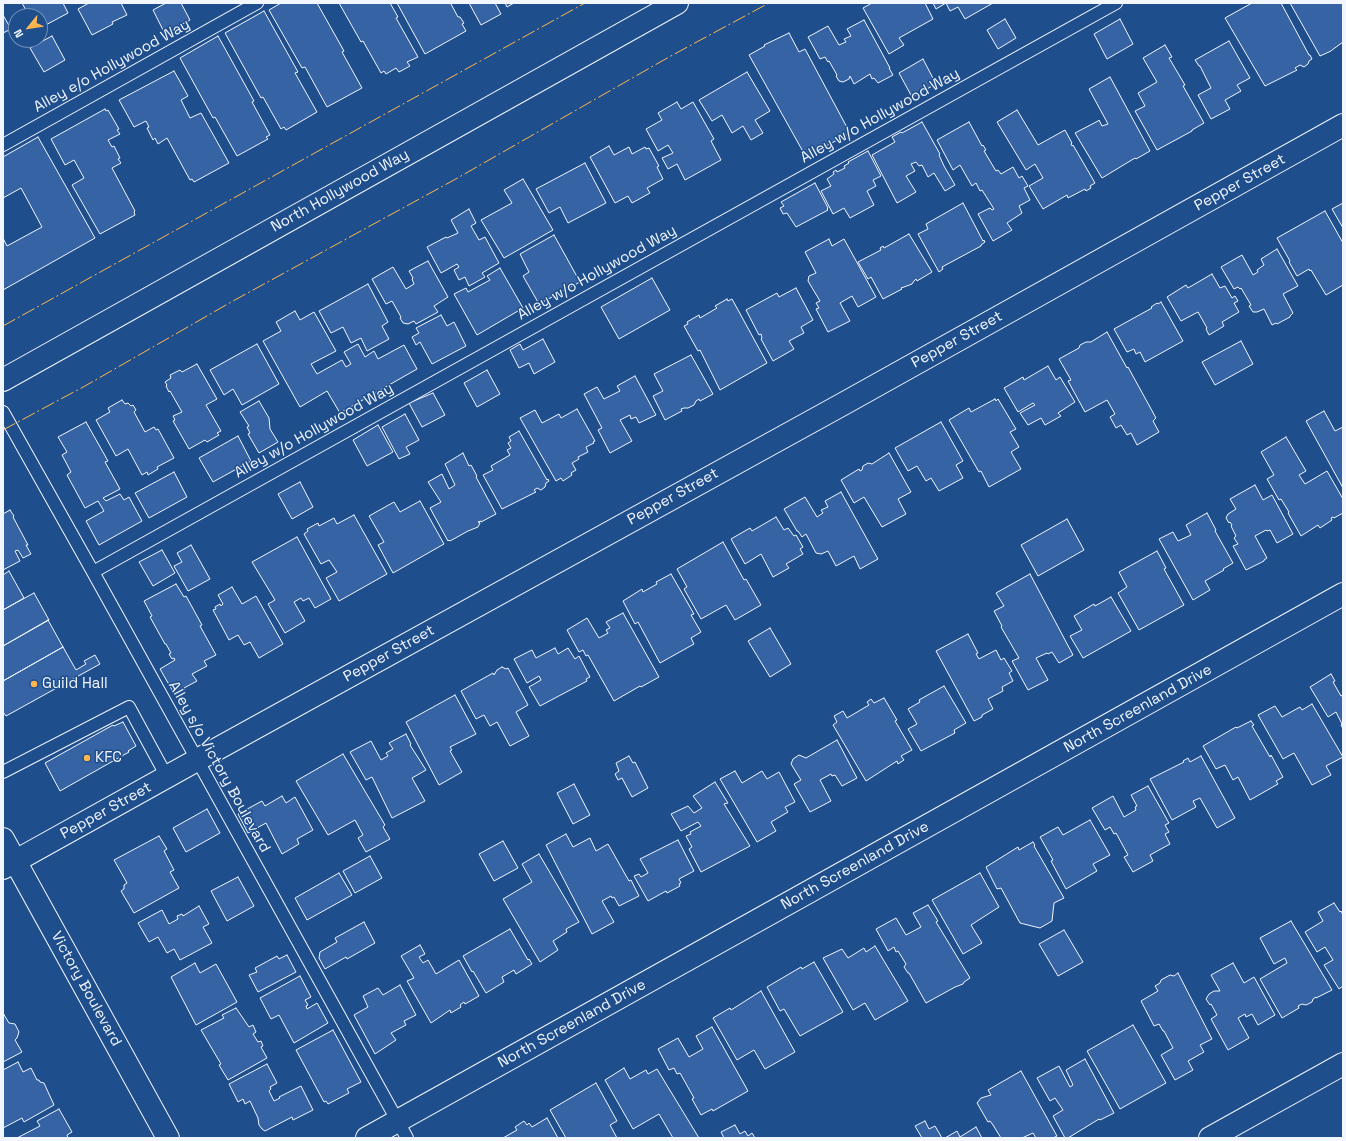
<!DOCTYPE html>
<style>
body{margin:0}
#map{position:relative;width:1346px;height:1141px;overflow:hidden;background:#1f4e8c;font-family:"Space Grotesk",sans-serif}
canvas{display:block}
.frame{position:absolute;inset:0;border:4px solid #f2f6ff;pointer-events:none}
.north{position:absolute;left:8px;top:8px;width:40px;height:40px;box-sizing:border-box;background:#1f4e8c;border:1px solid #7391ba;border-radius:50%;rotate:240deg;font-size:11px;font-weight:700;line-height:16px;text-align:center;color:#f2f6ff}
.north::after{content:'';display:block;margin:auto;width:14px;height:18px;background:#ffb74d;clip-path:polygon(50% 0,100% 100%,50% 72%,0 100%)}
</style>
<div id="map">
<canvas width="1346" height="1141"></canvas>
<div class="frame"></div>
<div class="north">N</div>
</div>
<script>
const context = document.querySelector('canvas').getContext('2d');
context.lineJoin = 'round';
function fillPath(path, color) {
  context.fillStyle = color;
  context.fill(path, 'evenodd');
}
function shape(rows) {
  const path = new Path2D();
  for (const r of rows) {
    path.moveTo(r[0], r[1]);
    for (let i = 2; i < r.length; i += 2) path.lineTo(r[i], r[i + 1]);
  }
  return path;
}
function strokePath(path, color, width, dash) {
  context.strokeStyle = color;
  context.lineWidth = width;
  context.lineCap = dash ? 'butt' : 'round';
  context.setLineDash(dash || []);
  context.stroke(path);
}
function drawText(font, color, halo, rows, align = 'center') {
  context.font = font + ' "Space Grotesk",sans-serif';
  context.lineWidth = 3;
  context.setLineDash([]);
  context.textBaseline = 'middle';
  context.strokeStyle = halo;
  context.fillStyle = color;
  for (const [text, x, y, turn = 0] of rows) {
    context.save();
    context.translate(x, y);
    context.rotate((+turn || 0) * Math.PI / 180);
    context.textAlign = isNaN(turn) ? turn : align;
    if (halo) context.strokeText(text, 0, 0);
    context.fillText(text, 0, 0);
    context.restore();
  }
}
const building = shape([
 [22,3,63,3,68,13,42,27,40,25,40,16,33,16,32,14,29,16,22,3],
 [89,3,121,3,127,15,112,22,113,24,92,35,78,9,89,3],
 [166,3,181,3,190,20,165,34,153,10,166,3],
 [281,3,317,3,344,51,342,52,362,88,327,107,305,67,302,68,269,10,281,3],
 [339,3,390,3,398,17,396,18,418,57,407,62,410,66,399,72,396,68,386,74,384,71,381,73,363,41,361,42,339,3],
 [397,3,452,3,451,4,458,17,460,17,464,23,462,24,466,31,425,54,397,3],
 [469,3,495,3,501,14,481,25,469,3],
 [505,3,514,3,507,7,505,3],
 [872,3,925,3,933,19,899,38,904,45,889,54,863,8,872,3],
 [933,3,946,3,936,9,933,3],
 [946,3,993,3,965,19,958,7,950,11,946,3],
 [1252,3,1281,3,1309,55,1310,55,1312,59,1309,61,1308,64,1304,67,1300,65,1295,68,1297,70,1265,86,1225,18,1252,3],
 [1290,3,1343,3,1343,42,1332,50,1331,51,1320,56,1290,3],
 [264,11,298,72,295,73,317,112,286,130,284,127,281,129,263,97,261,98,225,33,264,11],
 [3,15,11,29,3,33,3,15],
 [1005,19,1016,38,998,49,987,30,1005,19],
 [1120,19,1133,44,1107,59,1094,34,1120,19],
 [864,20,890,68,889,68,893,75,878,83,874,78,872,79,870,74,854,84,850,76,849,79,843,82,839,81,836,76,837,75,829,61,828,62,825,57,820,59,808,37,828,26,839,45,846,42,844,39,851,36,847,29,864,20],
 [789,33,799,52,805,49,850,133,806,157,749,55,765,46,764,45,789,33],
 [52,36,65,60,44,72,30,48,52,36],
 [218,36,254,101,252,102,270,135,266,137,268,139,237,156,215,117,213,118,180,58,218,36],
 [1229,41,1250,78,1237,85,1241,91,1225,100,1230,109,1211,119,1198,95,1211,88,1200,66,1199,66,1195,60,1229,41],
 [1165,45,1172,57,1169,58,1185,85,1183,86,1204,123,1192,130,1192,131,1157,150,1135,111,1145,106,1138,93,1157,82,1143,58,1165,45],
 [923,59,936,84,912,97,899,73,923,59],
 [174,71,188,96,181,100,190,118,201,113,229,163,194,182,192,179,190,180,167,138,158,144,155,138,153,140,147,128,149,127,146,121,134,127,119,100,174,71],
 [747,72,770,111,755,120,763,133,751,140,743,126,732,133,722,115,712,121,699,100,747,72],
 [1110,77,1150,151,1136,159,1135,158,1102,178,1075,133,1098,121,1099,120,1102,126,1108,124,1089,89,1110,77],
 [677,102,681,109,693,102,714,139,711,141,721,160,685,180,677,164,668,169,662,158,673,153,668,145,658,151,646,129,662,120,658,113,677,102],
 [105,109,106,111,108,110,119,129,117,130,120,134,108,140,112,147,114,146,120,158,118,159,121,163,112,168,135,211,134,212,135,215,100,234,72,185,84,178,74,160,65,165,51,139,105,109],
 [1017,110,1038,145,1065,130,1072,143,1071,144,1072,146,1073,145,1095,183,1090,186,1091,188,1086,191,1085,189,1068,198,1067,195,1043,209,1029,186,1043,178,1035,164,1026,170,997,122,1017,110],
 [922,122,940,154,939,155,944,166,955,185,945,191,934,173,928,177,922,165,919,166,916,162,911,164,915,171,906,176,916,192,897,203,872,155,895,142,892,137,901,132,902,133,922,122],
 [969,122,982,146,983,145,986,150,984,151,996,171,998,170,1001,174,1013,167,1019,178,1022,176,1028,186,1024,188,1030,200,1019,206,1022,213,1007,223,1012,230,993,241,978,214,990,208,992,210,994,209,982,190,980,191,976,183,972,186,960,165,953,170,937,140,969,122],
 [38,137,95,238,3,290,3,238,7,246,42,227,21,188,3,198,3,157,38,137],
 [609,146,614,155,629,147,632,154,645,147,646,149,649,148,659,166,657,167,663,179,647,188,650,193,632,203,628,196,615,203,590,157,609,146],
 [868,151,881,176,873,180,876,186,867,191,874,205,850,218,844,208,833,214,821,191,831,186,827,179,834,174,833,172,836,170,837,172,845,168,844,166,849,163,848,162,868,151],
 [585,163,606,203,568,223,560,207,549,213,536,189,585,163],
 [523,179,553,230,504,258,481,220,512,203,504,190,523,179],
 [815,183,828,208,827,209,828,210,796,227,787,213,783,214,780,208,784,206,781,202,815,183],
 [963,203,983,241,984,240,985,242,981,245,981,246,942,267,943,269,939,272,918,234,928,229,926,224,963,203],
 [1343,203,1343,228,1332,209,1343,203],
 [469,209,476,223,471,226,479,240,485,237,499,263,482,273,485,277,469,286,465,277,459,280,454,270,459,267,457,264,441,273,427,247,446,237,447,238,458,233,451,220,469,209],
 [1325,211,1343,243,1343,285,1326,295,1311,270,1310,271,1309,269,1297,276,1289,262,1290,261,1277,238,1325,211],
 [909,234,932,272,917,281,916,279,914,281,912,284,904,287,901,288,902,289,883,299,871,277,868,279,858,262,881,250,880,248,883,246,884,248,909,234],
 [554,235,580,282,539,304,523,276,529,272,520,254,554,235],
 [829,239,832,246,844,239,876,297,858,307,852,296,840,303,850,321,828,332,816,309,819,308,816,303,820,301,808,281,809,276,816,273,805,252,829,239],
 [1277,249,1298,286,1283,294,1293,313,1290,316,1290,317,1277,324,1276,323,1272,325,1264,309,1257,312,1253,312,1249,306,1251,305,1241,288,1240,289,1238,287,1234,289,1221,267,1242,255,1253,275,1258,272,1257,270,1264,265,1261,259,1277,249],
 [428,261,448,297,434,306,438,312,416,324,414,321,408,324,403,323,400,318,401,317,392,301,386,304,372,279,393,267,406,289,414,284,412,279,413,278,409,271,428,261],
 [500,268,523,308,477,335,454,294,466,288,468,292,490,280,487,276,500,268],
 [1212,274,1220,288,1225,286,1232,298,1235,296,1238,301,1234,303,1239,312,1222,322,1224,326,1209,335,1206,329,1207,328,1198,312,1181,321,1167,297,1186,285,1188,288,1212,274],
 [652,278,670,310,619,339,601,307,652,278],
 [368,284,388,322,382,326,389,339,367,351,361,338,351,343,343,327,331,333,319,311,368,284],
 [796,288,813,320,801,327,804,333,789,341,794,349,773,361,761,339,762,338,761,334,759,335,746,310,777,293,779,297,796,288],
 [727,299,728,301,732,299,767,363,720,390,700,350,698,351,684,326,688,324,687,322,699,315,700,318,717,308,715,306,727,299],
 [1161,302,1183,341,1145,362,1140,352,1136,354,1134,349,1127,352,1114,329,1152,308,1151,307,1157,303,1158,304,1161,302],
 [295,311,300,320,314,312,336,351,311,364,317,374,342,360,346,367,351,364,344,352,358,344,365,357,374,351,378,359,404,345,417,369,340,413,327,391,300,407,263,341,281,331,276,322,295,311],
 [441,315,447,326,454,322,466,346,432,364,420,342,416,345,412,337,419,333,416,328,441,315],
 [1107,332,1127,368,1128,367,1156,418,1153,421,1159,432,1137,445,1131,433,1127,435,1121,425,1116,428,1110,417,1115,414,1107,400,1085,412,1068,381,1071,380,1059,359,1079,348,1080,345,1086,342,1091,342,1107,332],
 [543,339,555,362,534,374,529,363,519,368,510,350,520,344,523,350,543,339],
 [1241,341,1253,364,1215,385,1202,362,1241,341],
 [257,344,279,384,242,405,233,389,224,395,210,370,257,344],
 [691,355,713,394,700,401,699,399,696,401,694,405,688,408,684,408,681,409,682,411,665,420,653,396,663,391,654,374,691,355],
 [197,364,217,399,206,405,221,431,217,433,219,435,207,442,205,440,189,449,173,421,175,420,173,416,182,412,170,391,169,392,166,386,167,385,165,382,171,378,170,375,180,370,182,372,197,364],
 [1048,366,1056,380,1060,377,1075,402,1058,413,1061,416,1045,425,1041,418,1028,425,1020,413,1035,405,1033,403,1018,412,1004,388,1023,377,1024,380,1048,366],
 [487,370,500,394,477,407,464,383,487,370],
 [635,376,656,415,639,423,636,417,631,419,630,415,620,420,632,441,610,453,598,430,602,428,584,394,597,387,604,399,620,391,617,386,635,376],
 [433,393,445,415,422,427,409,403,433,393],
 [995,399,996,401,998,399,1016,429,1010,432,1019,447,1011,452,1021,469,989,487,981,471,979,472,949,420,969,408,971,412,995,399],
 [122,400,125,404,128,403,131,406,133,405,136,410,134,412,145,432,154,427,156,430,158,429,174,458,157,467,158,469,148,475,147,472,142,475,128,449,116,456,96,420,110,412,108,408,122,400],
 [259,401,269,418,270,429,278,442,259,453,248,434,250,433,247,427,249,426,240,412,259,401],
 [577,409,595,441,593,442,594,443,586,447,588,452,578,457,579,459,572,463,576,470,571,473,572,475,563,481,561,478,556,481,520,418,535,410,542,423,559,414,561,418,577,409],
 [1324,411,1335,431,1343,427,1343,488,1306,421,1324,411],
 [405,414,419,440,406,447,410,454,399,459,382,427,405,414],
 [86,422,108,461,105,462,120,489,103,498,106,501,120,494,124,500,129,497,142,521,99,545,86,521,104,511,98,501,85,508,67,475,71,472,62,455,67,452,58,437,86,422],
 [941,422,963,461,956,465,963,478,939,491,931,478,926,481,917,466,908,471,895,448,941,422],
 [378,425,393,452,367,466,353,440,378,425],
 [519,431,547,480,548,479,549,481,546,483,545,487,541,490,537,488,534,490,536,492,502,509,483,475,493,470,491,466,510,455,507,450,511,448,508,443,511,441,509,437,519,431],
 [238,436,251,461,213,482,199,458,238,436],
 [1286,437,1306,471,1299,475,1305,484,1327,471,1343,499,1343,513,1334,518,1333,517,1331,518,1332,520,1320,528,1318,525,1301,536,1288,513,1289,512,1281,499,1279,500,1267,479,1274,475,1261,452,1286,437],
 [463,453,469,466,471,465,477,476,476,477,496,514,481,522,481,521,478,522,480,523,478,527,468,531,450,541,449,540,448,541,430,508,441,502,428,482,442,474,449,489,455,485,445,464,463,453],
 [889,453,911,492,898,499,906,514,882,527,864,497,854,503,841,480,859,469,860,471,862,470,863,466,868,463,872,464,889,453],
 [174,472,187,497,149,518,135,493,174,472],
 [300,482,313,507,292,519,278,494,300,482],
 [1255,485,1263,500,1272,495,1293,534,1277,543,1270,530,1267,531,1266,530,1255,536,1267,558,1264,560,1264,561,1246,570,1233,546,1238,544,1234,538,1236,536,1231,526,1232,525,1230,522,1229,523,1226,518,1228,514,1236,509,1230,499,1255,485],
 [841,492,878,559,860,569,854,556,836,566,828,551,821,554,816,553,806,534,802,537,798,531,797,531,784,509,805,497,817,517,823,513,821,510,828,507,825,501,841,492],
 [420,501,444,544,393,573,378,545,384,542,369,516,394,502,400,512,420,501],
 [10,510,14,516,13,517,28,545,26,545,31,554,23,558,18,550,15,551,20,561,3,570,3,514,10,510],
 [1207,513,1216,530,1215,531,1233,563,1223,569,1224,570,1205,581,1210,590,1193,600,1159,539,1173,532,1178,541,1191,535,1186,525,1207,513],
 [354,515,387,574,339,601,326,578,337,572,329,560,321,564,304,534,308,531,307,529,318,523,319,526,334,518,337,524,354,515],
 [776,517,784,530,788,528,794,536,796,535,803,547,800,549,803,554,786,564,789,568,773,577,761,554,745,564,731,539,750,528,752,531,776,517],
 [1067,519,1084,550,1038,576,1021,545,1067,519],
 [297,537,331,599,315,608,309,598,303,601,301,598,294,602,305,621,285,633,268,604,275,600,252,562,297,537],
 [723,542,744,580,746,579,761,605,735,620,726,605,701,619,684,589,687,587,677,569,723,542],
 [191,545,210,579,188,591,174,566,182,562,177,553,191,545],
 [162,550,175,573,153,586,139,562,162,550],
 [1157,551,1166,568,1164,569,1184,605,1139,630,1118,593,1127,587,1119,572,1157,551],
 [9,571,24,598,3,610,3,575,9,571],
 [671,574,694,614,691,615,701,632,691,638,694,644,660,663,638,622,635,624,623,601,642,589,643,592,657,584,656,582,671,574],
 [1030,574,1073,655,1059,663,1052,652,1048,654,1047,653,1036,658,1048,680,1028,690,1012,661,1019,658,1001,627,1002,626,994,611,1004,606,996,593,1030,574],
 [176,584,184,597,186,596,202,625,200,626,216,655,204,661,207,666,192,674,197,681,184,688,185,690,175,695,160,669,175,660,174,658,172,659,169,654,171,653,166,644,165,644,150,617,152,616,144,601,176,584],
 [232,587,242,604,256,596,283,644,259,658,250,642,244,645,238,635,229,640,213,610,216,609,215,607,220,604,221,606,223,604,218,595,232,587],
 [34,593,49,620,3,646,3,610,34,593],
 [1111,597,1131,631,1083,658,1070,636,1082,630,1074,616,1094,604,1095,606,1111,597],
 [623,613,659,677,641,687,640,686,614,701,588,655,586,656,583,650,579,652,567,630,587,618,599,638,608,633,606,630,610,628,606,622,623,613],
 [48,620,63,647,3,681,3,646,48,620],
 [770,628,791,664,770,677,748,641,770,628],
 [968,634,978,653,976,654,979,659,996,650,1001,660,1004,658,1012,671,1009,673,1013,681,1002,687,1003,691,988,699,993,709,982,715,982,717,974,721,936,651,968,634],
 [63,647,76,670,86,664,84,661,95,655,100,664,6,716,3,712,3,681,63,647],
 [555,648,558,654,568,648,575,659,579,656,590,677,586,679,587,681,540,706,529,687,541,680,539,676,527,683,514,659,532,650,536,658,555,648],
 [502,667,506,669,508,668,528,705,516,712,529,736,510,746,497,722,490,726,484,715,476,719,461,691,493,673,494,675,497,670,502,667],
 [1331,674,1335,681,1333,682,1341,696,1343,695,1343,729,1341,725,1342,724,1336,712,1328,717,1310,687,1331,674],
 [944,686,966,723,954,730,955,733,921,751,908,729,917,724,908,709,920,702,919,700,944,686],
 [455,695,476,734,450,747,452,750,450,751,462,772,439,785,406,722,455,695],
 [884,698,897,720,895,721,912,750,901,756,904,760,898,764,897,761,866,781,833,725,837,722,834,716,843,711,847,718,869,705,867,702,871,699,874,703,884,698],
 [1312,704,1343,757,1326,766,1331,775,1312,785,1294,753,1283,759,1258,715,1275,706,1282,717,1300,707,1302,710,1312,704],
 [1251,721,1254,725,1252,726,1270,757,1271,755,1283,777,1276,781,1278,784,1250,800,1238,777,1233,780,1225,765,1216,769,1203,746,1236,727,1237,728,1251,721],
 [123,722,136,746,128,751,129,752,60,791,45,763,113,725,114,726,123,722],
 [406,734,411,744,410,745,426,770,412,778,425,801,392,818,372,777,366,780,350,752,371,741,381,760,388,756,386,753,393,749,389,743,406,734],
 [837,740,857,778,842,786,835,775,832,776,831,774,820,780,831,801,810,812,794,784,801,780,791,764,793,759,799,755,806,758,837,740],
 [343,754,385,825,383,827,390,839,366,852,358,838,363,835,355,820,328,835,296,781,343,754],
 [629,756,633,763,635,762,648,788,632,797,622,778,618,780,615,774,619,771,616,763,629,756],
 [1201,756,1235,818,1217,828,1200,798,1193,801,1196,807,1172,820,1150,779,1184,762,1183,761,1188,758,1190,762,1201,756],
 [735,771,742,783,762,771,767,779,779,772,795,802,785,807,788,812,771,822,776,831,757,842,720,779,735,771],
 [715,782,728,803,724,804,750,846,701,872,689,849,692,847,686,836,691,834,690,832,701,826,698,822,681,831,671,814,688,806,694,813,702,808,693,796,715,782],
 [574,784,590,815,573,824,557,793,574,784],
 [1148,786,1169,823,1165,825,1169,832,1165,834,1170,844,1150,855,1153,861,1133,872,1124,857,1128,855,1116,833,1114,834,1110,827,1105,830,1092,808,1113,796,1124,817,1136,810,1135,807,1137,806,1131,795,1148,786],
 [282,796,286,803,295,797,313,830,297,839,299,844,282,854,266,823,248,833,238,814,262,801,265,806,282,796],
 [207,809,220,833,186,852,173,828,207,809],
 [1090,820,1110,855,1093,864,1097,871,1066,889,1051,861,1053,860,1040,837,1058,827,1063,835,1090,820],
 [566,834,573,847,590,838,596,851,608,844,629,881,631,880,639,896,619,906,614,897,612,898,611,896,602,901,614,922,592,934,546,845,566,834],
 [159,836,167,849,164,851,174,870,170,872,179,888,134,913,121,891,124,889,124,885,127,883,114,860,159,836],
 [678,840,694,871,679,879,681,883,679,884,680,886,667,893,666,891,648,901,634,876,639,874,641,877,648,873,640,859,678,840],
 [503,841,518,868,494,881,479,854,503,841],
 [1033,842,1035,845,1034,846,1064,898,1054,903,1052,921,1040,928,1020,923,1001,888,997,889,986,867,1018,847,1019,850,1033,842],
 [539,854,579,922,566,929,567,932,553,941,558,950,540,962,503,899,532,882,522,864,539,854],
 [370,856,382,878,355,893,343,871,370,856],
 [339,873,352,895,307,920,295,898,339,873],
 [980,873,999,907,971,925,982,943,963,954,932,900,980,873],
 [238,877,254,906,227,921,211,891,238,877],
 [1334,903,1340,912,1341,911,1343,915,1343,986,1339,989,1324,965,1333,960,1325,947,1317,952,1305,932,1323,921,1318,912,1334,903],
 [928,905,938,921,936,922,970,978,964,982,963,984,955,987,926,1003,909,973,908,973,904,967,906,964,898,951,896,952,894,947,888,951,876,929,896,918,906,935,921,927,913,913,928,905],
 [199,906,209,924,203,927,212,943,180,960,174,949,167,953,158,937,149,942,138,923,162,910,169,924,178,919,177,916,182,914,183,916,199,906],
 [1291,921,1332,990,1316,998,1316,997,1313,999,1312,1002,1306,1005,1302,1004,1298,1006,1299,1008,1282,1018,1260,979,1287,963,1285,958,1274,964,1260,938,1291,921],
 [364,922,375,943,347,959,346,957,325,969,319,958,320,952,337,942,335,938,364,922],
 [510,929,528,960,529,959,532,964,516,974,514,970,502,977,504,982,486,993,473,971,472,972,463,956,510,929],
 [1064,930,1083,962,1058,976,1039,944,1064,930],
 [420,945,425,954,419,957,423,963,428,960,436,974,459,960,479,996,465,1004,464,1002,460,1005,461,1007,451,1013,450,1010,431,1023,407,981,414,978,401,956,420,945],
 [875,946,908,1001,875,1020,865,1003,853,1010,823,958,842,949,848,958,864,948,866,952,875,946],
 [287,955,296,972,258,992,249,975,257,972,255,968,277,956,279,959,287,955],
 [814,962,843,1012,800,1036,784,1009,780,1011,767,987,801,967,802,969,814,962],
 [195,963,200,973,216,964,237,1002,196,1025,171,977,195,963],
 [1233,963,1244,983,1254,977,1275,1015,1258,1025,1252,1014,1246,1017,1245,1014,1238,1018,1249,1038,1228,1050,1211,1019,1217,1015,1211,1004,1210,1005,1206,999,1209,994,1214,991,1220,991,1211,975,1233,963],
 [1178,973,1212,1039,1200,1045,1204,1052,1188,1061,1193,1070,1175,1080,1161,1055,1173,1048,1164,1031,1163,1031,1159,1024,1154,1026,1141,1001,1158,991,1155,986,1160,983,1161,980,1170,975,1174,976,1178,973],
 [300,976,311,997,305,1000,308,1005,306,1006,307,1009,317,1003,328,1023,294,1043,279,1015,271,1019,260,998,300,976],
 [400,985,416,1015,404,1021,406,1025,391,1033,396,1040,375,1054,354,1015,368,1007,363,996,378,988,383,995,400,985],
 [761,991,795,1052,765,1069,754,1050,737,1060,713,1018,730,1008,731,1010,761,991],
 [236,1008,249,1027,253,1025,256,1032,253,1034,258,1042,261,1041,263,1046,261,1047,267,1058,228,1080,219,1065,221,1064,201,1030,224,1018,222,1015,236,1008],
 [3,1013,9,1023,15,1024,19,1032,17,1038,15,1040,22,1052,3,1062,3,1013],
 [1133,1025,1166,1083,1120,1109,1087,1051,1133,1025],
 [712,1027,748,1091,713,1111,712,1109,701,1115,692,1099,694,1098,680,1073,677,1074,674,1068,669,1070,658,1049,678,1038,689,1057,703,1049,696,1036,712,1027],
 [333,1030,361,1082,347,1089,349,1093,328,1104,326,1101,324,1102,296,1050,333,1030],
 [1085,1059,1114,1113,1100,1120,1099,1119,1068,1138,1065,1138,1053,1116,1063,1110,1055,1098,1050,1101,1037,1078,1059,1066,1070,1087,1073,1085,1066,1070,1085,1059],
 [18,1062,23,1072,31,1068,37,1080,39,1080,40,1082,44,1083,54,1105,24,1122,22,1118,3,1128,3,1070,18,1062],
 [267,1064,277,1083,270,1087,271,1089,269,1091,274,1101,280,1098,279,1097,301,1086,313,1110,293,1120,292,1117,265,1131,262,1129,259,1125,258,1118,250,1101,245,1104,243,1099,238,1102,229,1084,267,1064],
 [624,1068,630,1079,646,1070,648,1074,657,1069,699,1138,673,1138,659,1114,633,1129,605,1080,624,1068],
 [1021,1071,1057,1136,1053,1138,1036,1138,1033,1133,1022,1138,1001,1138,993,1125,990,1121,988,1122,977,1103,981,1098,991,1095,988,1090,1021,1071],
 [596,1083,617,1121,610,1125,617,1138,566,1138,550,1110,596,1083],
 [59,1109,72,1132,67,1135,68,1138,17,1138,40,1126,37,1121,59,1109],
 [547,1118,558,1138,503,1138,517,1130,515,1127,524,1121,527,1125,529,1123,532,1127,547,1118],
 [925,1121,929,1129,935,1126,942,1138,922,1138,915,1126,925,1121],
 [735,1125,740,1134,745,1131,748,1136,752,1133,755,1138,724,1138,721,1132,735,1125],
 [976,1127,982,1138,945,1138,957,1131,960,1137,976,1127]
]);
fillPath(building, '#3563a3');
strokePath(building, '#f2f6ff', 1);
const service = shape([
 [3,145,257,3],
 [3,412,93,572,407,1138],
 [93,572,1116,3],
 [3,772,129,707,167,777]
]);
const minor = shape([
 [3,868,197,760,843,404,1343,125],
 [367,1138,1343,594],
 [1210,1138,1343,1064]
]);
const secondary = shape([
 [3,380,677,3],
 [3,839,168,1138]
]);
strokePath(service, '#f2f6ff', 14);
strokePath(minor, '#f2f6ff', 24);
strokePath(secondary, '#f2f6ff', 24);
strokePath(service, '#1f4e8c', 12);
strokePath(minor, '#1f4e8c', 22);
strokePath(secondary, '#1f4e8c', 22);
strokePath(shape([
 [3,326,585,3],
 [3,430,85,386,233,301,454,180,669,57,769,3]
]), '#ffb74d', 1, [14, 3, 2, 3]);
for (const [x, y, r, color] of [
 [34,684,4,"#ffb74d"],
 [87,758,4,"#ffb74d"]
]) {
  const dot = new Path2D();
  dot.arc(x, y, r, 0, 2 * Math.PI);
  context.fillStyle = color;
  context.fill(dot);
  strokePath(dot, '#1f4e8c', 1.5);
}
drawText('15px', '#f2f6ff', '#1f4e8c', [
 ["Alley e/o Hollywood Way",112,66,-29],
 ["Alley w/o Hollywood Way",880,116,-29],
 ["Pepper Street",1240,183,-29],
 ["North Hollywood Way",340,191,-29],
 ["Alley w/o Hollywood Way",597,273,-29],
 ["Pepper Street",957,340,-29],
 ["Alley w/o Hollywood Way",314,431,-29],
 ["Pepper Street",673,497,-29],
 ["Pepper Street",389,654,-29],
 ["North Screenland Drive",1138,709,-29],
 ["Alley s/o Victory Boulevard",219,767,61],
 ["Pepper Street",106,811,-29],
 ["North Screenland Drive",855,866,-29],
 ["Victory Boulevard",86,989,61],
 ["North Screenland Drive",572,1024,-29]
]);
drawText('15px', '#f2f6ff', '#1f4e8c', [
 ["Guild Hall",42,684],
 ["KFC",95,758]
], 'left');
</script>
